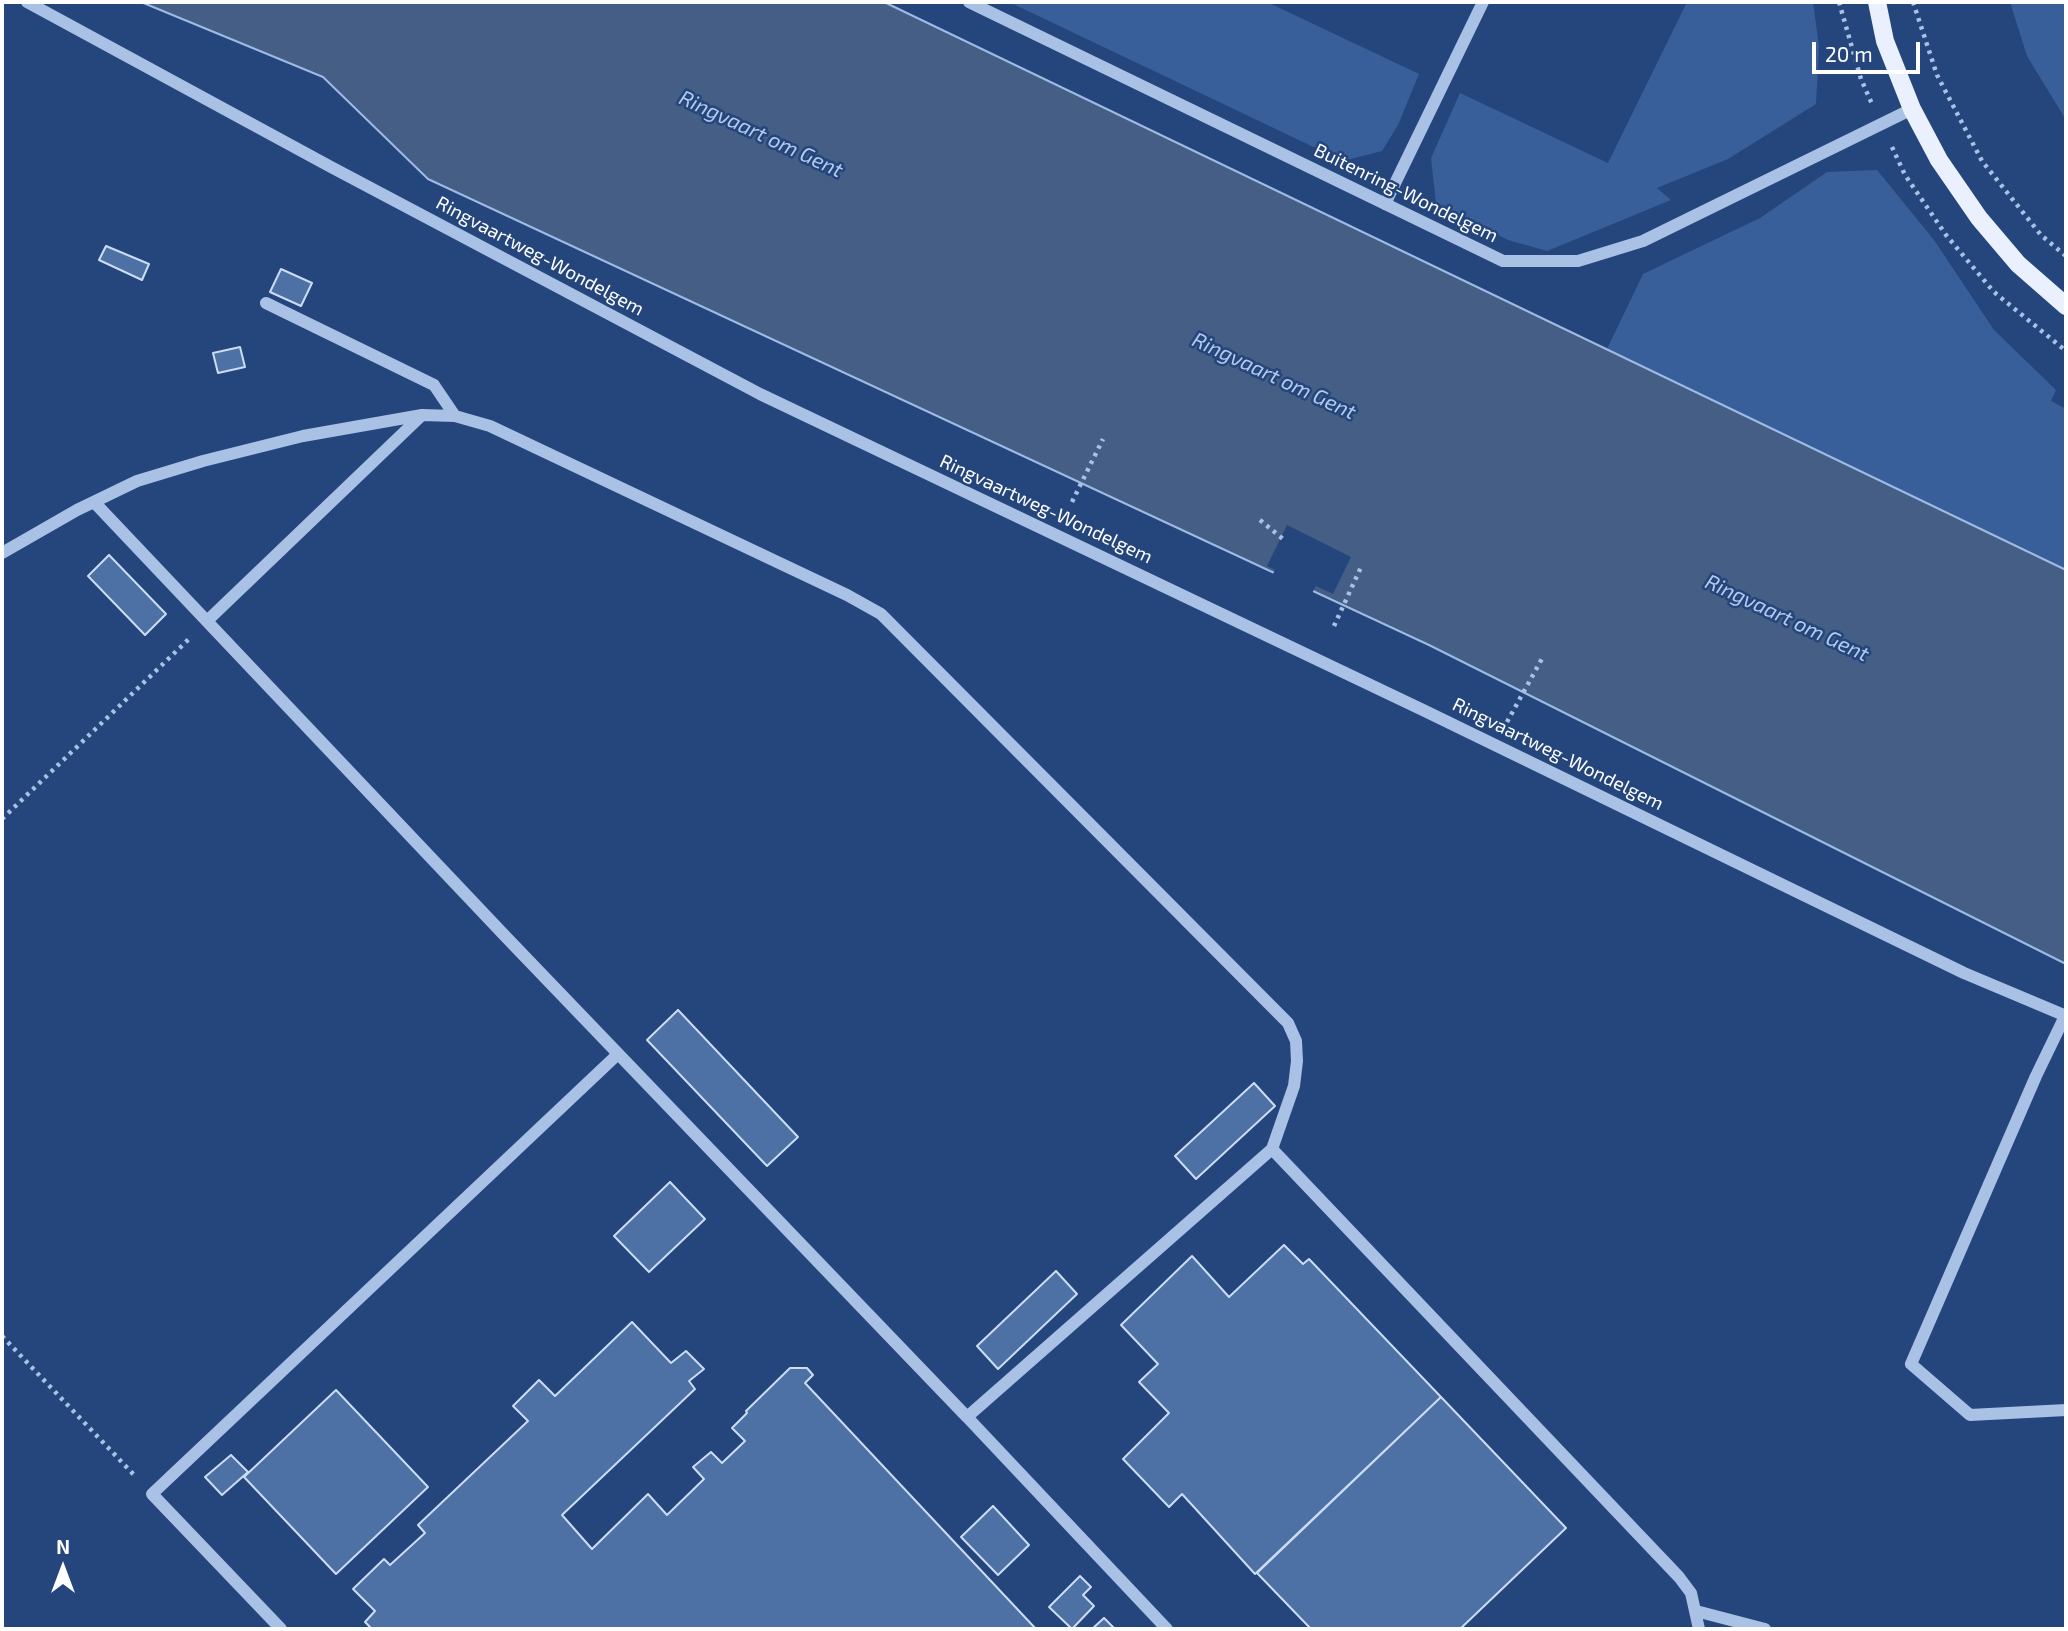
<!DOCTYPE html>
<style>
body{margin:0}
#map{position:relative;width:2068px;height:1631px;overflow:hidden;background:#25467c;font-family:"Exo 2",sans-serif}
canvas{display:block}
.frame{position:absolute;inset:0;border:4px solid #fff;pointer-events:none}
.north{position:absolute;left:28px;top:1533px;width:70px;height:70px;-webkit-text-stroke:5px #25467c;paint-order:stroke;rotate:0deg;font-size:19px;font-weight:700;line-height:28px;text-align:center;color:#fff}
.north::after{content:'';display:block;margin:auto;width:24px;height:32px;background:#fff;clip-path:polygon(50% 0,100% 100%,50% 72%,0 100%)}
.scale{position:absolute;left:1812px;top:42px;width:108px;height:32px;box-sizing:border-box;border:4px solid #fff;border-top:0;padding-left:9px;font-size:21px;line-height:24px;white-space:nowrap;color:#fff;-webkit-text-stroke:5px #25467c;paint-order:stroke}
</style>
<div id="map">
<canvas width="2068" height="1631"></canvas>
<div class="frame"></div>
<div class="north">N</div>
<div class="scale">20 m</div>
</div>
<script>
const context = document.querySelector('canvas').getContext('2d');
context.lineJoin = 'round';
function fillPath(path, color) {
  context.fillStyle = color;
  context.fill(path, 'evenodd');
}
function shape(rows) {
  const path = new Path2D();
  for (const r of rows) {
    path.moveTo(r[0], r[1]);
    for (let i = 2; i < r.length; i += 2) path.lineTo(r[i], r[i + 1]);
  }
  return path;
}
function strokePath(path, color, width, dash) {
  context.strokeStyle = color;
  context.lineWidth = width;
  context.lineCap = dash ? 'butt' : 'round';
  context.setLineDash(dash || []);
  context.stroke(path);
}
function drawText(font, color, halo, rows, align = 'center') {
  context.font = font + ' "Exo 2",sans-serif';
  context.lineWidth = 5;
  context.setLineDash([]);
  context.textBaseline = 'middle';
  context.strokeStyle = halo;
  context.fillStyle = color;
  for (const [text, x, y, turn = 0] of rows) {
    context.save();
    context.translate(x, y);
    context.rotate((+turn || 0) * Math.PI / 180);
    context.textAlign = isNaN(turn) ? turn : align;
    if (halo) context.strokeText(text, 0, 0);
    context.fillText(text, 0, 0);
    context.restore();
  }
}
fillPath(shape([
 [1009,2,1267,2,1419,74,1398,125,1382,151,1343,161],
 [1687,2,1813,2,1819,47,1816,104,1728,159,1657,188,1671,200,1547,251,1508,240,1436,203,1431,158,1460,93,1608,163],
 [2010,2,2066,2,2066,120,2027,56],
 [1877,170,1934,240,1994,330,2056,390,2051,401,2066,409,2066,570,1607,349,1643,274,1760,218,1827,172]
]), '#395f9a');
const water = shape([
 [141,2,884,2,2066,570,2066,964,1429,645,428,179,323,77,141,2]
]);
fillPath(water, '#455e85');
strokePath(water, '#9ebbe5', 2);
fillPath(shape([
 [1287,525,1351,557,1333,594,1316,586,1311,595,1272,576,1275,570,1267,566]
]), '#25467c');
const building = shape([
 [106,246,149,264,142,280,99,260,106,246],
 [281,269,312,283,301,306,270,292,281,269],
 [240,347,245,367,218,373,213,353,240,347],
 [109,555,166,614,145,635,88,576,109,555],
 [678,1010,798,1137,767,1166,647,1040,678,1010],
 [1254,1083,1275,1106,1196,1179,1175,1156,1254,1083],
 [670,1182,705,1219,649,1272,614,1236,670,1182],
 [1284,1245,1303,1264,1309,1259,1441,1397,1255,1574,1182,1494,1169,1507,1123,1459,1169,1413,1139,1382,1158,1364,1121,1325,1192,1256,1229,1297,1284,1245],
 [1056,1271,1077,1294,998,1369,977,1346,1056,1271],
 [632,1322,671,1363,686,1351,704,1369,689,1381,695,1389,562,1515,592,1549,648,1494,667,1515,704,1479,693,1467,711,1452,722,1463,745,1441,732,1428,747,1413,746,1411,790,1368,807,1368,813,1375,805,1383,1036,1629,372,1629,365,1622,375,1611,353,1589,384,1559,390,1565,425,1533,418,1525,528,1421,513,1406,539,1380,555,1396,632,1322],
 [336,1390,428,1487,336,1574,244,1477,336,1390],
 [1441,1397,1566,1528,1460,1629,1311,1629,1257,1573,1441,1397],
 [231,1455,248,1472,222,1495,205,1477,231,1455],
 [993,1506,1029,1545,998,1575,961,1537,993,1506],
 [1080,1576,1091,1587,1083,1595,1094,1606,1072,1629,1049,1607,1080,1576],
 [1104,1618,1115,1629,1092,1629,1104,1618]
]);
fillPath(building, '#4d70a5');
strokePath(building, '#ccdcf4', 2);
strokePath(shape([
 [1839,2,1861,79,1872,104],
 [1913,2,1937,75,1982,161,2041,235,2066,256],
 [1892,147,1905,175,1946,235,1994,292,2066,351],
 [1072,502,1103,439],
 [1260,520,1283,539],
 [1334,626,1362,565],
 [1507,722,1544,655],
 [2,819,190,638],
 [2,1336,136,1477]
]), '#a9c1e5', 4.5, [3.5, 5]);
strokePath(shape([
 [27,2,331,167,760,394,1425,711,1964,973,2066,1016],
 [969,2,1503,261,1578,261,1643,241,1912,109],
 [1385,204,1483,2],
 [266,303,434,385,455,416],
 [94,502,506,937,967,1417,1272,1149,1679,1577,1691,1593,1699,1629],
 [2,553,77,510,137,481,203,461,303,436,422,415,455,416,490,426,847,595,881,614,1288,1023,1296,1041,1297,1061,1294,1086,1272,1149],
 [207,621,421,416],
 [2065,1016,2036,1076,1911,1364,1970,1415,2066,1410],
 [967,1417,1167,1629],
 [1696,1611,1765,1629],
 [281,1629,152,1494,618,1054]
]), '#a9c1e5', 12);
strokePath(shape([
 [1877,2,1885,41,1912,109,1939,160,1979,218,2018,264,2066,306]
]), '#eaf0fd', 18);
drawText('19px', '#fff', '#25467c', [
 ["Buitenring-Wondelgem",1406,193,26],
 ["Ringvaartweg-Wondelgem",540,256,28],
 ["Ringvaartweg-Wondelgem",1046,509,25],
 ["Ringvaartweg-Wondelgem",1558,754,26]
]);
drawText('italic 21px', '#b5cbed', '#25467c', [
 ["Ringvaart om Gent",761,134,25],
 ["Ringvaart om Gent",1274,376,25],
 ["Ringvaart om Gent",1787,618,25]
]);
</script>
